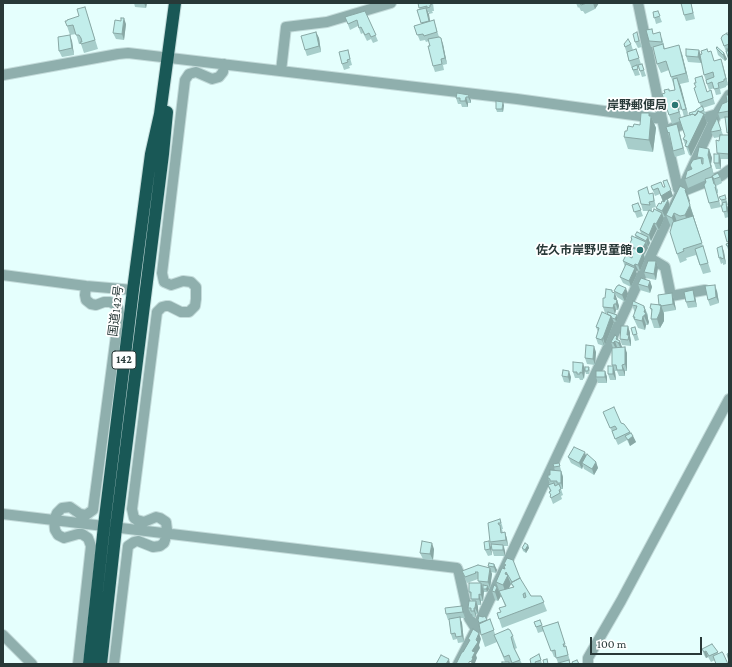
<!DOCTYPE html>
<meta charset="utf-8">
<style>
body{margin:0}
#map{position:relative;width:732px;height:667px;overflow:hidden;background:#e5fffd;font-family:"Crimson Pro",serif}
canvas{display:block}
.frame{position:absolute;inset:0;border:4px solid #283938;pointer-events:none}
.scale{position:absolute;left:590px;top:637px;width:112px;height:18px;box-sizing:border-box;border:2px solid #283938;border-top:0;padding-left:5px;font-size:12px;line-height:14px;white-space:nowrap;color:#283938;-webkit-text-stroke:3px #fff;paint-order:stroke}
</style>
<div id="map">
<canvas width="732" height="667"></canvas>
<div class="frame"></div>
<div class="scale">100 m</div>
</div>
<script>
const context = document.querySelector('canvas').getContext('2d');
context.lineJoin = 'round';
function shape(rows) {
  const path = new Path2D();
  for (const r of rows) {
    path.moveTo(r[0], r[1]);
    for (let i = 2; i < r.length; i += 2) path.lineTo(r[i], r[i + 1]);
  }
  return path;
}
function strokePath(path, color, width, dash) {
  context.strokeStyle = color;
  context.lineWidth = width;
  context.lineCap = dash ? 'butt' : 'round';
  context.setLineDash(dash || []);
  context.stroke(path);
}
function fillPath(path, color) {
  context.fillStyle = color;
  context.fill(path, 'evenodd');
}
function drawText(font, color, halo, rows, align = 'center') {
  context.font = font + ' "Crimson Pro","Noto Sans JP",serif';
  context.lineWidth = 3.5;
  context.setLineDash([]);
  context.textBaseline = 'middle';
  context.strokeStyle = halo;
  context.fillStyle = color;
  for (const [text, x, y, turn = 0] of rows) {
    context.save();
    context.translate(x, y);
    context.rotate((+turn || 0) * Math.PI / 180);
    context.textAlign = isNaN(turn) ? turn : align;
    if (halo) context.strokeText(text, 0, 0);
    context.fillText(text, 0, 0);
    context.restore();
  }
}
const minor = shape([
 [638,3,662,119,678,189,681,192,721,176,729,170],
 [281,71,286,27,327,22,391,3],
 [3,75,118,54,128,53,517,99,662,119],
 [666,130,717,114],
 [650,258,665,267,671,296,705,290],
 [3,275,86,286,133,290],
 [3,514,457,568,459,573,469,618,476,629],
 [3,635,32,664],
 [78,664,91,546,88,538,82,534,78,534,64,538,58,535,55,530,54,520,57,513,62,508,70,507,80,514,86,515,93,510,119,313,118,308,114,304,110,302,104,302,96,305,91,304,86,300,85,295,86,286],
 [114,664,128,546,134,542,138,541,153,547,160,546,164,543,165,540,167,530,166,522,160,518,156,517,144,522,137,520,134,518,132,509,157,312,162,307,166,306,169,306,181,312,189,312,195,306,196,299,196,287,191,282,183,281,171,285,164,282,162,273,185,80,189,74,196,72,212,79,219,77,223,72,224,64],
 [458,664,476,629,717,114,729,95],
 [588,664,588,658,621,601,729,399]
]);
const highway = shape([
 [89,664,104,526,133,290,151,154,160,114,175,3],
 [101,664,116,528,163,154,167,112]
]);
strokePath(minor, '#c3dbda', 12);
strokePath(highway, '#c3dbda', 14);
strokePath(minor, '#8fafad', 10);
strokePath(highway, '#195856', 12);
fillPath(shape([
 [134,3,147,3,146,8,135,7],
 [418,3,433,3,434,11,432,11,433,13,429,14,429,12,428,12,430,21,434,20,439,37,443,44,447,64,443,65,444,70,435,72,433,66,429,41,426,42,425,40,420,41,414,26,422,24,417,10,420,10],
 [576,3,599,3,595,9,585,14,583,11,581,11,579,7,578,8],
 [691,3,695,19,686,21,684,15],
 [85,7,98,49,84,53,81,44,79,44,76,34,70,35,67,26,79,16],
 [365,11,378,41,373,43,371,39,367,41,363,33,361,34,358,26,350,30,345,17],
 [653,12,660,17,662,22,656,24],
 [126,24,124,40,116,39,113,33],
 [316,32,319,38,321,52,307,56,305,50],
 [637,32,642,47,638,48,635,42],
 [653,34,662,38,665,49,682,54,689,82,680,84,688,116,690,115,701,107,694,88,707,92,711,90,715,104,703,108,706,114,704,114,707,123,691,156,689,155,683,139,685,136,680,121,672,124,662,94,675,90,669,70,661,73,657,64,654,47,651,47,649,41],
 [682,109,684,117,681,118,679,110],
 [729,34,729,60,721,38],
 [72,41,74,55,62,57,59,51],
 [624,44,631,44,633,50,636,49,641,64,644,70,646,76,642,77,638,65,637,66,640,75,635,76,629,61],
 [716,48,724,53,727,59,725,61,718,55],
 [348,50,352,65,349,66,350,68,344,70,342,64],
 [699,50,701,55,708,52,714,61,721,59,728,85,726,86,726,87,720,89,721,94,716,95,714,88,709,90,704,75,701,58,701,63,688,62,686,56],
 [729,93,729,159,720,159,721,169,716,169,714,163,717,154,717,153,720,137,714,138,711,132,717,118,723,135,728,135,725,118,720,119,718,113,727,102,728,95],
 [469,95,471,101,471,103,468,103,468,107,462,107,461,104,458,104,456,98],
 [504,105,503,112,497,112,496,109],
 [651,116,656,128,653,152,628,149,624,137,627,131,633,127,640,125],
 [679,130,685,154,675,157,673,151,670,139,668,133],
 [709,149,712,158,711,164,714,175,720,177,722,183,716,186,713,176,711,177,715,184,718,190,718,193,717,193,721,207,711,209,709,203,706,180,688,188,685,179,692,169,698,159,697,157],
 [651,186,663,187,673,196,666,200,668,200,670,206,690,201,689,202,694,217,694,218,711,272,703,274,696,255,686,258,687,260,680,263,677,254,672,227,671,227,666,215,670,208,665,217,663,217,664,219,659,230,657,229,651,241,649,239,650,243,648,247,647,246,648,248,644,255,645,259,640,271,638,270,636,272,637,274,631,287,623,283,620,277,625,267,623,261,632,258,633,257,629,245,631,241,631,238,636,238,635,235,641,234,640,230,648,211,643,211,641,204,650,194,653,193,656,207,652,208,652,211,650,211,653,212,657,211,656,208,663,202,660,194,655,196],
 [725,195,728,205,727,205,728,208,729,217,725,218,721,200],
 [638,203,643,216,637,218,632,205],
 [729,230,729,252,726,244,728,243,724,231],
 [722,246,724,252,726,264,723,265,723,263,721,264,719,258],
 [656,261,658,267,656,280,646,278,644,272],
 [650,281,652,287,650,293,640,290,638,284],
 [614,291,628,294,625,302,617,297],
 [717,291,719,303,710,306,708,300],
 [613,292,617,299,617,300,619,306,618,310,616,310,615,314,617,315,618,318,616,322,613,321,614,322,605,345,604,344,604,346,598,344,596,338,598,332,596,327,607,314,608,313,605,313,603,307,605,298],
 [672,293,674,299,676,310,664,312,664,321,660,328,654,328,651,319,652,312,650,308,659,305],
 [695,296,697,307,688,308,686,302],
 [632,305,644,306,648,315,648,319,649,322,648,325,646,325,645,330,638,328,633,317,635,313],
 [628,326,630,333,630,336,631,341,631,346,622,345,620,339],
 [635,327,639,340,635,341,633,335],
 [617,337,622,347,627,353,627,371,625,371,625,376,619,376,617,371,615,371,616,380,610,380,608,374,612,366,613,348,611,342],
 [596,352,595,365,587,364,585,358],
 [589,367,590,370,589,374,586,374,585,371],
 [585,369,584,379,583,378,583,380,580,380,579,378,575,378,573,372],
 [605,371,607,377,607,383,598,383,596,377],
 [562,376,571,377,570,383,564,382],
 [603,412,621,423,630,432,633,436,636,442,630,446,627,440,618,445],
 [586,456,596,462,598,468,594,475,584,469,583,466,582,469,571,463,568,457],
 [559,463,563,477,563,489,561,489,563,495,561,496,562,499,553,504,550,496,551,495,549,492,550,491,548,485,550,484,548,478,550,475,555,471,554,467],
 [500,519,502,525,503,529,502,529,503,533,505,532,507,539,508,546,504,546,505,551,505,556,494,556,492,550,490,542],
 [528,545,529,548,526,553,523,551,522,548],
 [491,547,492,555,488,556,485,550],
 [434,549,433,560,423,559,420,553],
 [513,560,520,579,531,596,541,596,547,611,502,628,497,613,501,612,505,606,496,582,505,569,504,566,505,565,504,564],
 [510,583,513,587,509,588,511,584],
 [494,564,497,570,496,573,491,572,492,574,490,588,489,588,489,589,487,592,484,592,484,591,483,601,481,601,481,605,478,605,478,614,476,614,476,617,473,617,472,614,471,614,468,608,472,601,469,592,479,583,478,578,478,579,467,583,462,571,488,567,488,566],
 [497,587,501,596,498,601,495,600,492,591],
 [462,606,464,612,465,618,460,618,462,623,464,642,458,643,457,639,453,640,451,634,449,620,448,620,446,614],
 [490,619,495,634,513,636,517,648,515,649,522,664,502,664,505,662,497,642,485,647,481,635,487,620],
 [540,620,543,627,558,622,567,650,570,661,569,661,570,664,555,664,558,663,556,657,554,657,544,631,538,633,534,622],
 [702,649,718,652,718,653,715,660,711,662,708,657,706,658,704,655],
 [539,654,542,664,531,664]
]), '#a7cdca');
fillPath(shape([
 [144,3,147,3,146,8],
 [593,3,599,3,595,9],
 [426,8,429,14,431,27,429,21],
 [124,18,126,24,124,40,122,34],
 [316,32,319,38,321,52,319,46],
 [70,35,72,41,74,55,72,48],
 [441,38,443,44,447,64,445,58],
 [679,45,682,54,689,82,686,73],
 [699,50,701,56,701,63,698,57],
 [724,53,727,59,725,61,723,55],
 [721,59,723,65,728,85,726,79],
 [677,78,681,87,689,118,686,109],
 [469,95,471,101,471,103,468,97],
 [466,97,468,103,468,107,465,101],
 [676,101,679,110,682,121,679,112],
 [503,102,504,105,503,112,502,109],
 [649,113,651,119,651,116,656,128,653,152,649,140],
 [704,114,707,123,691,156,688,147],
 [677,124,679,130,685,154,683,148],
 [709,149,712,158,711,164,714,176,708,155],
 [719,154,721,160,721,169,719,163],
 [686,189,690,201,689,202,705,252,702,243,689,227,685,215,685,190],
 [671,190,673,196,663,202,661,196],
 [668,200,670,207,665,217,662,211],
 [726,202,728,208,729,217,727,211],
 [662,213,664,219,659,230,656,224],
 [674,213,678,225,676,230,672,218],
 [654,223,657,229,651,241,649,235],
 [648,237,650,243,648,247,646,241],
 [646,242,648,248,644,255,645,259,640,271,638,265,642,254,641,251],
 [722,246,724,252,726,264,724,258],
 [656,261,658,267,656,280,654,274],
 [635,264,638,270,637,272,634,266],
 [635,268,637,274,631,287,629,281],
 [650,281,652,287,650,293,648,287],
 [715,285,717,291,719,303,716,297],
 [626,288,628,294,625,302,622,295],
 [693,290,695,296,697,307,695,301],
 [615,293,619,306,618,310,614,299],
 [672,293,674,299,676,310,673,304],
 [614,304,616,310,615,314,613,308],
 [661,305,664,314,664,321,660,328,657,319],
 [644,306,648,318,648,319,649,322,648,325,644,316],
 [617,315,618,318,616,322,615,319],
 [611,316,614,322,605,345,603,338],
 [643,316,646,325,645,330,642,321],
 [628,326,630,333,630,336,631,341,631,346,627,335],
 [617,337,619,342,620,341,622,347,621,349,616,339],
 [602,338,604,344,604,346,602,340],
 [615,341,617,347,616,349,613,343],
 [594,346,596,352,595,365,593,359],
 [625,347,627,353,627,371,625,364],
 [583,363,585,369,584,379,582,373],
 [622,365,625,371,625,376,623,370],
 [613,366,615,372,616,380,613,374],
 [569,371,571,377,570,383,568,377],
 [605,371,607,377,607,383,605,377],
 [633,436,636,442,630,446,628,440],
 [585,452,587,459,582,463,583,466,582,469,579,463],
 [596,462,598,468,594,475,592,469],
 [561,471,563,477,563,489,561,483],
 [505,532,507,539,508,546,506,540],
 [489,541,491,547,492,555,490,549],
 [432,543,434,549,433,560,430,554],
 [503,545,505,551,505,556,503,550],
 [528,545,529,548,526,553,525,550],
 [494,564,497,570,496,573,494,567],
 [490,568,492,574,490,588,488,582],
 [506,572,511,584,506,594,503,585],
 [481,583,483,589,484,591,483,601,481,595],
 [488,586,489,589,487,592,486,589],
 [497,587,501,596,498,601,495,592],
 [479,594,481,601,481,605,479,599],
 [476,601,478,607,478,614,475,608],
 [462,606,464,612,465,618,463,612],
 [474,608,476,614,476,617,474,611],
 [460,617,462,623,464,642,462,636],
 [479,633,481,639,479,645,480,648,476,655,477,658,475,663,475,664,472,664,471,662,472,658,472,651],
 [706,651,708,657,706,658,704,652],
 [449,659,450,664,446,664]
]), '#88a7a4');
const building = shape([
 [418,3,432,3,432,4,430,5,430,7,427,8,427,6,419,8,418,3],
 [580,3,587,3,581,5,580,3],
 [681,3,691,3,693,13,684,15,681,3],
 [85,7,95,40,81,44,80,42,82,42,81,38,79,35,76,35,73,25,67,26,65,21,67,21,67,20,79,16,77,9,85,7],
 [426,8,429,21,421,23,417,10,426,8],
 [365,11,376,35,371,37,369,33,365,35,361,27,359,28,357,20,348,24,345,17,365,11],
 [658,11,660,16,654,18,653,12,658,11],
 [121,18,124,18,122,34,113,33,115,20,121,21,121,18],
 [434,20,437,32,424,36,423,34,417,35,414,26,434,20],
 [652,29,653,34,660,32,662,42,649,41,646,30,652,29],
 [316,32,319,46,305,50,301,36,316,32],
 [637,32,639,41,635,42,633,34,637,32],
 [727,33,727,35,729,34,729,44,724,46,721,38,722,37,722,36,727,33],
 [70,35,72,48,59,51,58,37,70,35],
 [439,37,441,38,445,58,441,59,442,64,433,66,428,46,430,46,428,39,439,37],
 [628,39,631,44,625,47,624,44,628,39],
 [663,44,664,49,679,45,686,73,671,77,666,61,657,64,653,47,663,44],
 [717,47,724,53,723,55,716,48,717,47],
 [636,49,639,58,629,61,627,52,636,49],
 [686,49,699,50,698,57,686,56,686,49],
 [707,49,708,52,711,51,714,61,721,59,726,79,724,79,724,81,718,83,719,88,714,89,712,82,707,84,706,80,714,77,713,72,704,75,700,55,702,54,701,51,707,49],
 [727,49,729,49,729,60,726,51,728,51,727,49],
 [348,50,350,59,347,60,348,62,342,64,339,52,348,50],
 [642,64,644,70,640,71,638,65,642,64],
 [637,65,638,69,633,70,632,67,637,65],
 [702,76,707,92,711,90,713,98,699,103,694,88,696,87,694,83,696,83,695,78,702,76],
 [677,78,686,109,682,110,679,100,676,101,679,112,669,115,662,94,665,93,664,90,669,89,669,91,675,90,673,79,677,78],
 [457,93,469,95,468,97,466,97,465,101,460,101,460,98,456,98,457,93],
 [728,93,729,93,729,111,718,113,722,104,727,102,726,95,728,95,728,93],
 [496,101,503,102,502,109,496,109,496,101],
 [702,106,704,110,700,112,698,111,697,114,694,115,693,114,690,115,689,113,696,111,696,110,702,106],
 [698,111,704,114,688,147,685,146,687,141,683,139,685,136,679,118,693,114,695,116,698,111],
 [641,113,649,113,649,116,651,116,649,140,624,137,625,131,627,131,628,126,633,127,634,124,640,125,641,113],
 [725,117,729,117,729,132,727,133,725,117],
 [717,118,721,130,711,132,711,130,717,118],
 [677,124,683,148,673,151,669,132,668,133,666,127,677,124],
 [720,135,729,135,729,154,717,153,716,140,719,141,720,135],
 [699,147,709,149,708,155,711,167,685,179,687,171,692,169,690,165,693,160,701,158,702,164,703,164,703,158,697,157,699,147],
 [714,154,719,154,719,163,714,163,714,154],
 [718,173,720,177,714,179,712,176,718,173],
 [712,177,714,184,715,184,716,187,715,187,719,201,709,203,704,185,706,182,705,179,712,177],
 [667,180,671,190,661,196,658,188,653,190,651,186,661,182,663,187,665,187,663,181,667,180],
 [680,186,686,189,685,190,690,205,685,215,680,216,674,213,672,218,666,215,680,186],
 [647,187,649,194,653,193,654,201,649,202,650,205,641,204,638,191,647,187],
 [725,195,726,199,721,200,719,197,725,195],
 [666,199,668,200,662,211,656,208,659,203,661,204,662,201,664,202,666,199],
 [726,202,727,211,723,212,721,205,723,205,722,203,726,202],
 [638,203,641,210,634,212,632,205,638,203],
 [654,209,662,213,656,224,654,223,649,235,640,230,649,210,653,212,654,209],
 [693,216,702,243,683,249,684,251,677,254,670,232,673,222,693,216],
 [729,230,729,241,727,242,724,231,729,230],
 [637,232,648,237,646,241,635,235,637,232],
 [632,236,646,242,641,251,629,245,632,239,631,238,632,236],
 [729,243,729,246,727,246,726,244,729,243],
 [703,246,708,263,700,265,695,249,703,246],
 [722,246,724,258,721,259,721,257,719,258,717,248,722,246],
 [633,248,643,253,638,265,635,264,634,266,623,261,626,255,632,258,633,253,631,252,633,248],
 [648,261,656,261,654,274,644,272,648,261],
 [626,264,635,268,629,281,620,277,626,264],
 [641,278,650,281,648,287,638,284,641,278],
 [619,285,626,288,622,295,614,291,617,286,619,285],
 [715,285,716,297,708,300,705,286,715,285],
 [606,289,612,290,612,292,615,293,614,299,617,300,616,304,614,304,613,308,603,307,603,298,605,298,606,289],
 [693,290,695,301,686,302,684,292,693,290],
 [672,293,673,304,661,306,661,305,659,305,658,295,672,293],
 [633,301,644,306,644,308,645,309,644,312,646,313,644,316,643,316,642,321,634,319,635,317,633,317,637,306,632,305,633,301],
 [651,304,661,305,660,312,657,319,651,319,652,309,650,308,651,304],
 [602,312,611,316,603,338,602,338,602,340,596,338,599,328,596,327,602,312],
 [608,312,617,315,615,319,612,318,611,316,607,314,608,312],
 [621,326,628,326,627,335,629,335,628,340,620,339,621,326],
 [635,327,637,334,633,335,631,328,635,327],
 [615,335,617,337,616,339,620,341,619,343,615,341,613,343,611,342,615,335],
 [586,345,594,346,593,359,585,358,586,345],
 [625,347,625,364,622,365,623,370,617,370,616,365,612,365,612,348,625,347],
 [573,362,583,363,582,373,580,372,580,374,577,374,577,372,573,372,573,362],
 [608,366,613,366,613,374,608,374,608,366],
 [585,367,589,367,588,371,585,371,585,367],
 [563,370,569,371,568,377,562,376,563,370],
 [596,371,605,371,605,377,596,377,596,371],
 [614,407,621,423,624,424,630,432,615,439,612,431,617,429,615,426,610,428,603,412,614,407],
 [631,433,633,436,628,440,625,436,631,433],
 [574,447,585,452,579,463,568,457,574,447],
 [587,454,596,462,592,469,582,463,587,454],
 [559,463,560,466,554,467,553,464,559,463],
 [550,470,561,471,561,483,557,483,557,481,550,481,550,479,548,478,548,475,550,475,550,470],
 [554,483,555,486,559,484,561,489,559,490,560,493,551,498,550,496,551,495,549,492,551,491,548,485,554,483],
 [500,519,501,523,498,523,499,525,500,525,501,533,505,532,506,540,490,542,488,523,500,519],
 [422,541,432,543,430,554,420,553,422,541],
 [489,541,490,549,485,550,484,542,489,541],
 [525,543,528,545,525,550,522,548,525,543],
 [491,544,503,545,503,550,492,550,491,544],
 [507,558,513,560,520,578,512,582,506,572,505,574,508,575,503,585,496,582,502,568,505,569,504,566,506,565,504,564,507,558],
 [489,563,494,564,494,567,488,566,489,563],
 [478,565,490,568,488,582,478,581,478,572,475,572,476,573,465,577,462,571,478,565],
 [520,578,531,596,541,596,544,602,499,619,497,613,501,612,499,608,506,606,499,591,514,587,511,583,520,578],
 [525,593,526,597,524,598,523,594,525,593],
 [469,583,481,583,481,595,479,594,479,599,471,599,471,592,469,592,469,583],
 [483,585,488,586,486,589,483,589,483,585],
 [494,585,497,587,495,592,492,591,494,585],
 [469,601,476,601,475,608,474,608,474,611,471,611,471,608,468,608,469,601],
 [462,606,463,612,446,614,445,608,462,606],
 [479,616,483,617,485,616,487,620,479,623,478,620,479,616],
 [460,617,462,636,456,637,455,633,451,634,449,619,460,617],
 [490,619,494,630,481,635,479,624,490,619],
 [540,620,542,625,536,627,534,622,540,620],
 [558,622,565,644,563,644,564,647,566,646,568,655,556,658,555,650,551,651,542,627,558,622],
 [473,629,479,633,476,640,478,642,472,651,475,652,472,658,473,658,471,662,470,661,468,664,456,664,462,652,463,652,470,640,468,639,473,629],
 [508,629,510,630,513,636,511,637,514,648,520,660,512,663,509,655,504,657,494,635,508,629],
 [712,644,718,652,709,656,706,651,704,652,702,649,712,644],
 [722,652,723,653,728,664,716,664,713,656,722,652],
 [729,653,729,661,727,654,729,653],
 [539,654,541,660,535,662,536,664,531,664,530,659,539,654],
 [441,655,449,659,446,664,436,664,441,655],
 [547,659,548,664,544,664,543,660,547,659],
 [569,660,570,664,555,664,569,660],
 [577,660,579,664,573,664,572,662,577,660],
 [502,662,509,662,509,664,502,664,502,662]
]);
fillPath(building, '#c2eeeb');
strokePath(building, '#88a7a4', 1);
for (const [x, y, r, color] of [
 [675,105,4,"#2d7673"],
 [640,250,4,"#2d7673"]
]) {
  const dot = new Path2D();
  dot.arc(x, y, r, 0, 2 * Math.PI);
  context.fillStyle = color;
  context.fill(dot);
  strokePath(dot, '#fff', 1.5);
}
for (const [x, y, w] of [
 [124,360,24]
]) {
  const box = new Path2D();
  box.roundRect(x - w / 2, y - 9, w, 18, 3);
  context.fillStyle = '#fff';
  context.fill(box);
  strokePath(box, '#283938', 1);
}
drawText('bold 11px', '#283938', null, [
 ["142",124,360]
]);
drawText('bold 12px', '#283938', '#fff', [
 ["岸野郵便局",667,105],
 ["佐久市岸野児童館",632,250]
], 'right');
drawText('12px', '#283938', '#fff', [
 ["国道142号",116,311,-83]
]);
</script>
